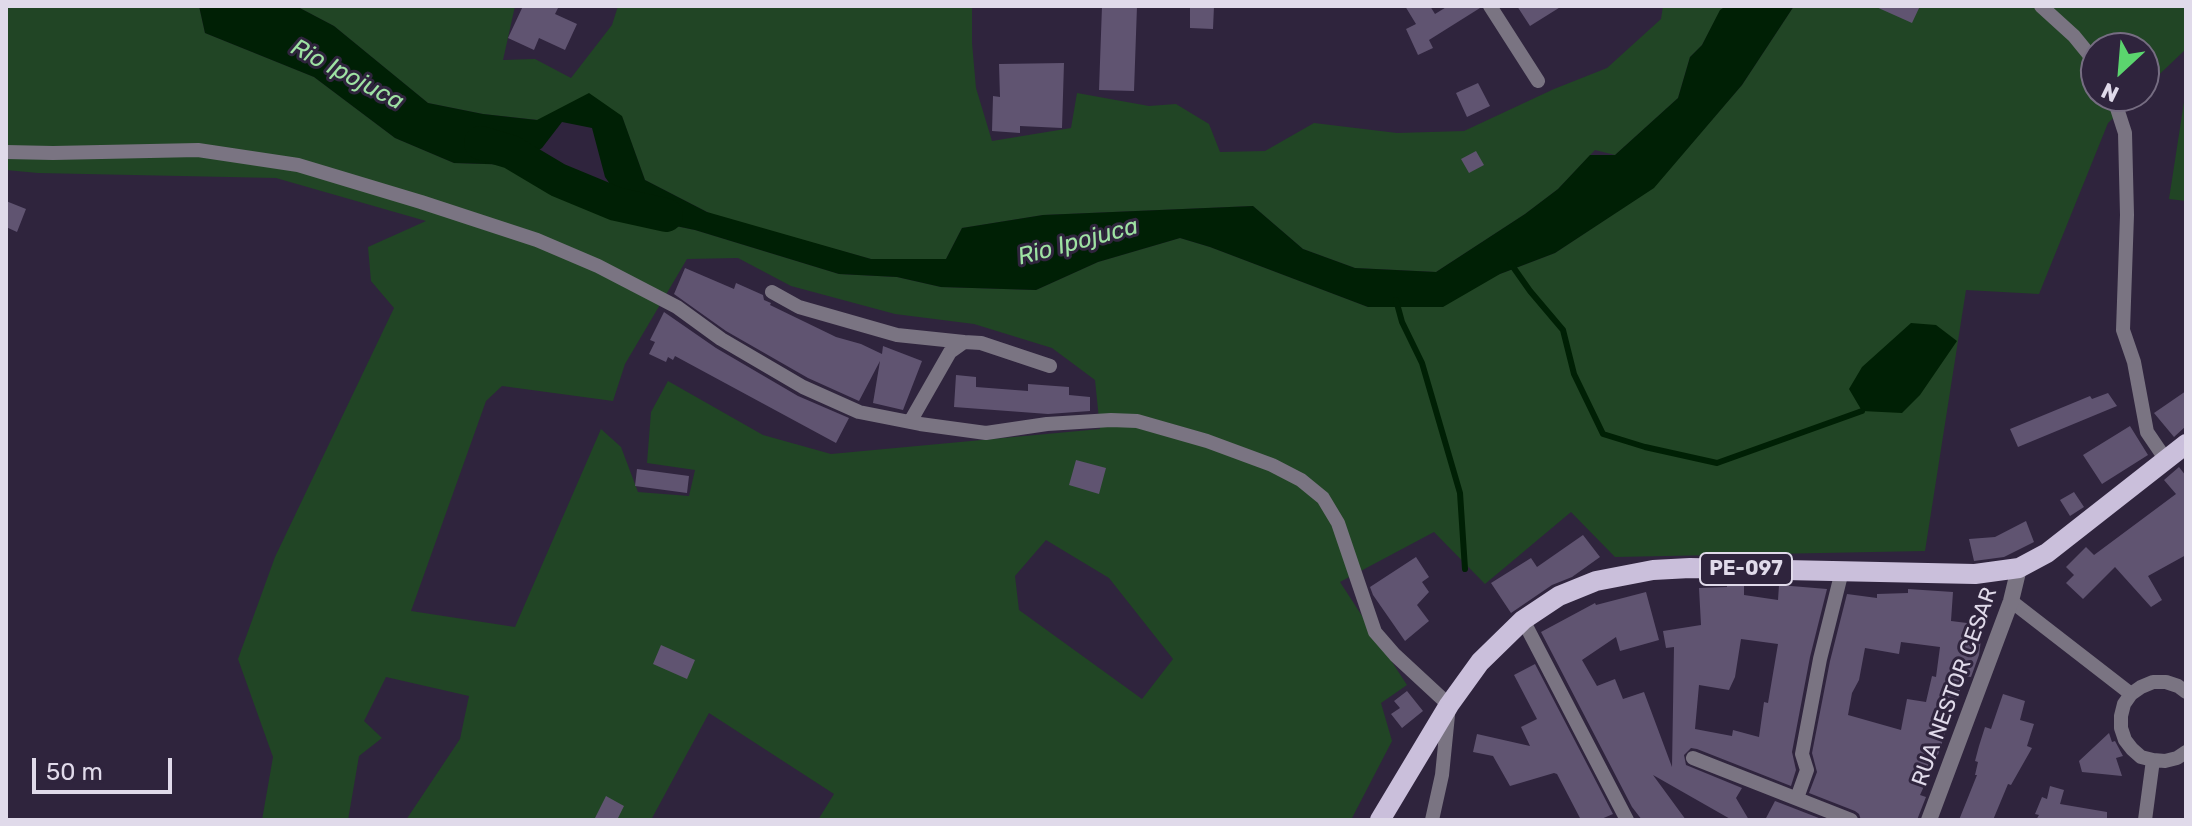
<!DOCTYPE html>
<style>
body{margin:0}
#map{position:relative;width:2192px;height:826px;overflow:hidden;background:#2f243d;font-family:Rubik,sans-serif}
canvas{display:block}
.frame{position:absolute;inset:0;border:8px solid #e0daea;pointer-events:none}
.north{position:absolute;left:2080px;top:32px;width:80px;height:80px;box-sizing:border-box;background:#2f243d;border:2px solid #766d82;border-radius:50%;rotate:206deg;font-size:22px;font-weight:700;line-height:32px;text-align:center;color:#e0daea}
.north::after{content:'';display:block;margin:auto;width:28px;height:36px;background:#5bd56e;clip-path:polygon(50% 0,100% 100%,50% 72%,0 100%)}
.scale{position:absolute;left:32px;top:758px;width:140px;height:36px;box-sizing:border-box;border:4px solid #e0daea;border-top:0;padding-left:10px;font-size:24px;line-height:28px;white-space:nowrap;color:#e0daea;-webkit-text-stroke:6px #2f243d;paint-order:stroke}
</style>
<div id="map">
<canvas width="2192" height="826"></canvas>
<div class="frame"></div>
<div class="north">N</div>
<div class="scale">50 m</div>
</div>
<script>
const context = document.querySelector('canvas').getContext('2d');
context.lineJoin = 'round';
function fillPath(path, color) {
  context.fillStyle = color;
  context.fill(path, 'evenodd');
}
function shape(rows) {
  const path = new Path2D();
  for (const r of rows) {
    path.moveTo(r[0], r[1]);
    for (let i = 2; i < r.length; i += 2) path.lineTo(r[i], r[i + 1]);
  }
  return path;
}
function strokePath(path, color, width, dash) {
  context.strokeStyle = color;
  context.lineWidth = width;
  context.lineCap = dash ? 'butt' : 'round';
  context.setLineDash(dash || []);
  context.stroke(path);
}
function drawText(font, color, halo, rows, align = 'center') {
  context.font = font + ' Rubik,sans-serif';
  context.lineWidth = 6;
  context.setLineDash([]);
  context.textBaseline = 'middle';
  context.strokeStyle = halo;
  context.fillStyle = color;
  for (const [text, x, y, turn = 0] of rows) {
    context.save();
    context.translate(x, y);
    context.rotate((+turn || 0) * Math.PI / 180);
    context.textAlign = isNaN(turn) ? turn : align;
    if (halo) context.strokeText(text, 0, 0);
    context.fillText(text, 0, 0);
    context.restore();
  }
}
fillPath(shape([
 [6,6,199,6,205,33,314,77,395,138,454,163,517,165,612,213,695,230,839,274,897,277,941,287,1036,290,1098,262,1180,238,1210,247,1368,307,1500,274,1555,253,1653,188,1742,85,1794,6,2186,6,2186,49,2144,89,2144,48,2096,48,2096,96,2137,96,2108,123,2039,294,1966,290,1925,551,1615,557,1571,512,1485,584,1434,532,1340,582,1407,685,1381,703,1392,741,1351,820,818,820,834,794,709,713,651,820,406,820,460,739,469,696,386,677,364,721,382,738,359,756,348,820,262,820,273,757,238,659,275,557,394,308,371,281,368,247,426,221,276,178,38,173,6,170],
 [738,258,791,286,895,314,974,324,1052,348,1095,380,1100,429,831,454,763,435,668,381,651,412,647,463,695,470,689,496,638,492,621,447,601,429,515,627,411,611,486,401,502,386,613,401,625,364,687,259],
 [1046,540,1109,578,1173,659,1142,699,1019,610,1015,576],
 [296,6,515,6,503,60,535,59,571,78,612,25,618,6,972,6,972,43,976,88,992,141,1071,128,1077,93,1149,106,1176,104,1209,124,1220,152,1265,151,1314,123,1397,133,1464,131,1554,89,1607,68,1661,19,1663,6,1726,6,1720,11,1702,45,1690,57,1678,98,1615,155,1595,150,1558,189,1525,214,1436,272,1355,268,1303,249,1253,206,1043,215,962,228,946,259,871,259,715,216,645,180,622,117,538,120,483,114,428,103,334,26],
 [2186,89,2186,201,2169,199]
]), '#214525');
fillPath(shape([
 [199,6,296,6,334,26,428,103,483,114,537,120,589,93,622,116,645,180,707,212,871,259,946,259,962,228,1043,215,1253,206,1303,249,1355,268,1436,272,1525,214,1558,189,1590,155,1615,155,1678,98,1690,57,1702,45,1720,10,1726,6,1794,6,1742,85,1654,188,1555,253,1500,274,1443,307,1368,307,1210,247,1180,238,1098,262,1036,290,941,287,897,277,839,274,695,230,633,217,605,177,592,128,562,122,542,148,517,165,454,163,395,138,314,77,205,33],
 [1911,323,1936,325,1957,341,1920,395,1902,413,1862,411,1849,389,1862,367]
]), '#002005');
strokePath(shape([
 [1511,264,1530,291,1563,330,1574,374,1603,434,1645,447,1717,463,1862,411],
 [1396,300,1402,322,1422,363,1460,493,1465,569]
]), '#002005', 6);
strokePath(shape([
 [481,143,511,152,558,180,616,204,666,215]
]), '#002005', 34);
fillPath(shape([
 [523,6,559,6,555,14,577,24,565,50,539,38,534,50,508,38],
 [1102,6,1137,6,1134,91,1099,90],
 [1190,6,1214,6,1213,29,1190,28],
 [1405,6,1430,6,1435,14,1448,6,1480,8,1429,40,1433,48,1418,55,1406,29,1416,24],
 [1517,6,1562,6,1530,26],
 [1874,6,1920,6,1912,23],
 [1064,63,1062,128,1020,126,1020,133,992,131,993,96,1000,97,999,64],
 [1478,83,1490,106,1467,117,1456,93],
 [1476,151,1484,165,1469,173,1461,159],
 [6,201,26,209,17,232,6,227],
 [685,268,734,289,736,283,763,295,764,300,771,303,770,305,836,337,861,344,882,354,883,346,922,361,903,410,873,403,880,361,859,401,808,378,726,331,674,294],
 [664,312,716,348,798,396,849,418,836,443,675,356,673,360,668,357,666,362,649,354,655,342,650,340],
 [956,375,976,377,976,387,1028,391,1028,384,1069,387,1069,395,1090,397,1090,411,1048,414,954,407],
 [2186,391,2186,426,2174,437,2154,413],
 [2108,393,2117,406,2018,447,2010,429,2090,396,2092,399],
 [2130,426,2148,455,2102,484,2083,455],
 [1076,460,1106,468,1099,494,1069,485],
 [2179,467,2186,476,2186,555,2148,576,2162,600,2151,607,2115,567,2083,599,2066,583,2074,575,2066,567,2086,547,2094,555,2176,494,2164,480],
 [637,469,689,476,687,493,635,486],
 [2074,492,2084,507,2070,516,2060,500],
 [2026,521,2034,542,2004,557,1974,561,1969,539,1995,537],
 [1583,535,1600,557,1572,577,1552,585,1511,613,1491,583,1531,558,1537,567],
 [1416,557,1429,577,1422,582,1429,592,1417,605,1429,621,1405,641,1373,595,1370,587],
 [1744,583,1744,595,1778,600,1779,585,1827,589,1810,657,1792,752,1796,770,1791,786,1697,749,1691,748,1684,755,1686,765,1742,788,1736,798,1749,820,1732,820,1653,775,1686,820,1642,820,1632,807,1541,632,1595,603,1596,605,1646,592,1659,640,1620,651,1616,637,1582,660,1597,686,1615,679,1623,699,1644,692,1672,767,1674,647,1666,648,1663,631,1701,625,1699,588,1727,587,1727,584],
 [1741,639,1778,644,1768,703,1764,702,1759,737,1733,730,1732,736,1695,729,1699,685,1729,690,1735,677],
 [1908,589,1953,592,1951,621,1983,625,1979,655,1971,677,1963,676,1958,699,1955,699,1951,721,1949,721,1937,758,1920,795,1926,797,1917,820,1861,820,1859,814,1855,811,1809,793,1817,772,1812,753,1830,661,1847,594,1877,598,1877,594,1908,593],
 [1901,642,1940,647,1936,677,1932,676,1926,702,1907,699,1901,730,1848,715,1852,693,1859,680,1865,648,1899,654],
 [661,645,695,660,687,679,653,664],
 [1535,664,1613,814,1599,820,1581,820,1557,774,1554,773,1510,786,1493,756,1473,752,1477,734,1530,746,1521,727,1537,719,1514,675],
 [1407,691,1423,711,1402,728,1391,714,1400,708,1394,701],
 [2003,694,2025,701,2020,720,2034,724,2027,746,2032,748,2011,785,2008,784,1993,820,1959,820,1977,775,1975,775,1978,762,1975,761,1979,746,1985,727,1991,729],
 [2109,733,2112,742,2115,741,2123,756,2116,758,2122,776,2082,772,2079,761],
 [2050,786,2064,790,2060,804,2107,812,2107,820,2036,820,2039,815,2035,814,2042,797,2047,799],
 [606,796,624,806,617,820,594,820],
 [1775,801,1824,820,1765,820]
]), '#605471');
strokePath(shape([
 [1490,6,1538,81],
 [2041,6,2074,36,2096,63],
 [2113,96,2125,133,2127,215,2123,330,2134,362,2147,432,2166,460],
 [6,152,53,153,198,150,298,165,421,202,537,240,598,266,677,307,721,339,803,387,859,412,920,424,986,433,1047,424,1111,420,1137,421,1207,441,1272,465,1301,480,1323,498,1338,523,1375,632,1395,655,1449,705,1442,775,1432,820],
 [772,292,799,307,897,335,964,342],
 [910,422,950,352,964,342,981,343,1050,366],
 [2011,601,2131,694],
 [1523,620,1627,820],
 [2186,692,2178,686,2166,682,2153,682,2141,687,2131,694,2124,704,2121,716,2121,728,2125,740,2132,749,2141,757,2153,760,2165,761,2177,758,2186,752],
 [1693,758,1851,820],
 [1797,798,1807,770,1802,754,1820,659,1842,571],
 [2145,820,2153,760]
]), '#7a7482', 14);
strokePath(shape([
 [1929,820,2011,601,2019,568]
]), '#7a7482', 16);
strokePath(shape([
 [1380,820,1449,705,1480,662,1523,620,1559,596,1596,581,1653,570,1690,568,1975,574,2019,568,2047,553,2186,444]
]), '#cabfdb', 20);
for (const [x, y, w] of [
 [1746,569,92]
]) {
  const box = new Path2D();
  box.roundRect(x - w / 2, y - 16, w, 32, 6);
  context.fillStyle = '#2f243d';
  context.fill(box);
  strokePath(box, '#e0daea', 2);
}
drawText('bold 20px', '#e0daea', null, [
 ["PE-097",1746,569]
]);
drawText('22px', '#e0daea', '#2f243d', [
 ["RUA NESTOR CESAR",1955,687,-70]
]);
drawText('italic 24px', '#9ee2a3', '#2f243d', [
 ["Rio Ipojuca",347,75,28],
 ["Rio Ipojuca",1078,242,-15]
]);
</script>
